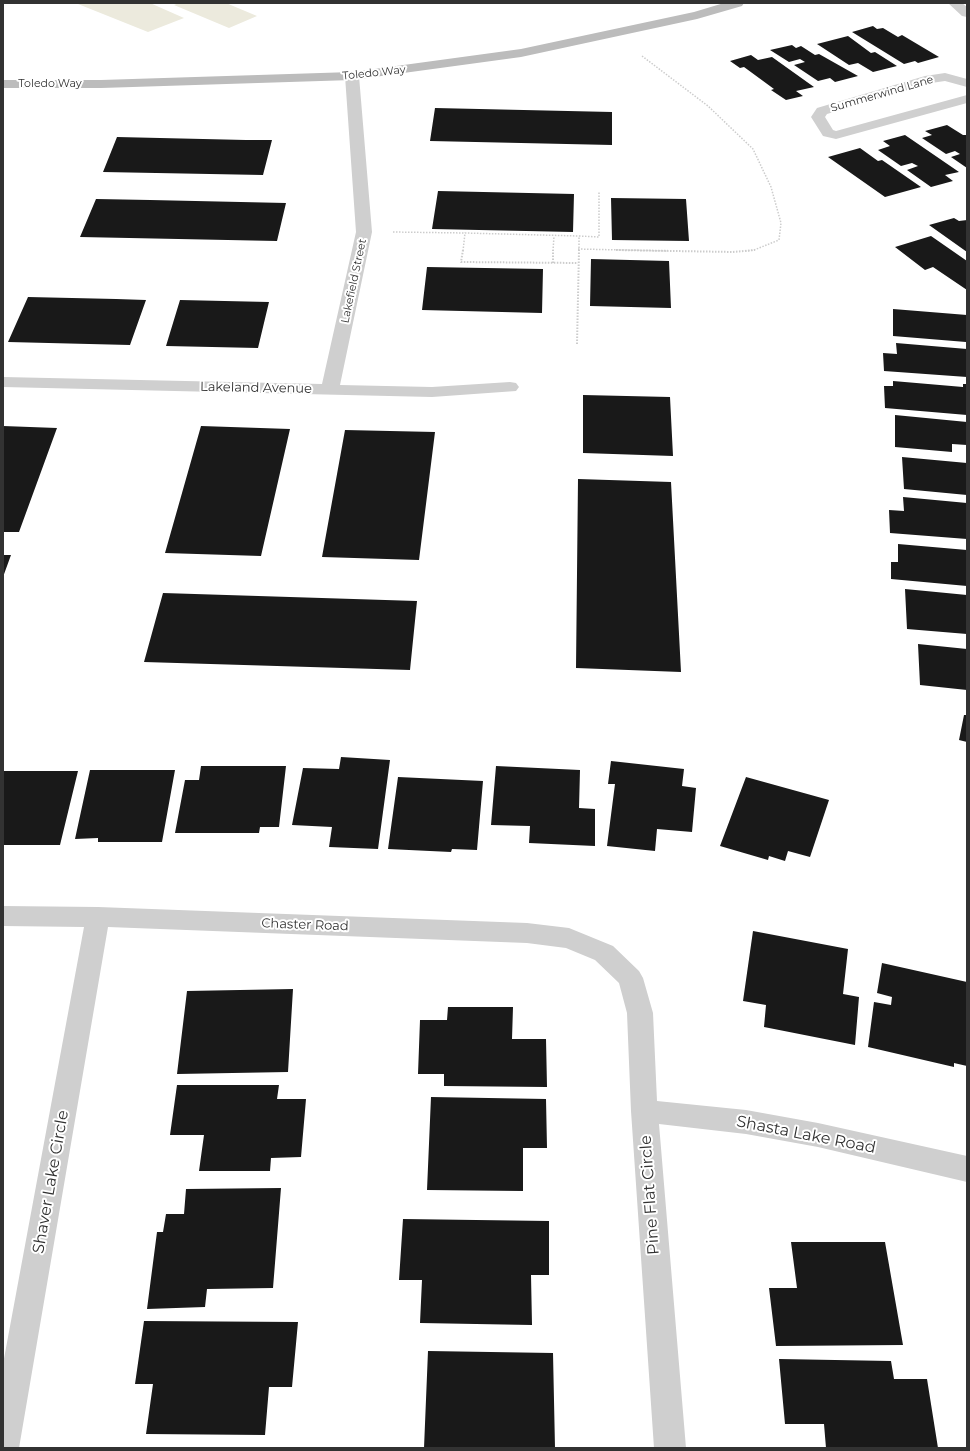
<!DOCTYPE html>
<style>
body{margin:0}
#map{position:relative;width:970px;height:1451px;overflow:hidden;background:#fff;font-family:Montserrat,sans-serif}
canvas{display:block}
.frame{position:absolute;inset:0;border:4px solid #323232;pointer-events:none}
</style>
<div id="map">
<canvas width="970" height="1451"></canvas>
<div class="frame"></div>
</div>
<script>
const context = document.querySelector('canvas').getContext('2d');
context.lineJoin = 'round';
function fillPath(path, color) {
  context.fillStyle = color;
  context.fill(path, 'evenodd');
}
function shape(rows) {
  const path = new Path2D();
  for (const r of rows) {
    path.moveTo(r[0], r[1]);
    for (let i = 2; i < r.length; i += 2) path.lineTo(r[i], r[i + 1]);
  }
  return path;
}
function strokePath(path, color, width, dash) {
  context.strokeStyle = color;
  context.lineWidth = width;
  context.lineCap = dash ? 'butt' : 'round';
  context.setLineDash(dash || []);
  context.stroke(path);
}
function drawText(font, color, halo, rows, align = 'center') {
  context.font = font + ' Montserrat,sans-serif';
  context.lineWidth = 4;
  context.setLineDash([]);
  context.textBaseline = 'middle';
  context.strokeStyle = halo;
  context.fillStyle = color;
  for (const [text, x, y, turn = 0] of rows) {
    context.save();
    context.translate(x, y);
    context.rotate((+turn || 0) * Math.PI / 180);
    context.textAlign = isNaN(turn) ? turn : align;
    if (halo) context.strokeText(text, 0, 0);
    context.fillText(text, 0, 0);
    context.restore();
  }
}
fillPath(shape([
 [80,3,150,3,184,18,148,32,78,4],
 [179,3,226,3,257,16,229,28,174,5]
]), '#eceadd');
fillPath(shape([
 [873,26,877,29,883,28,898,37,902,35,939,57,918,63,915,61,904,64,852,32],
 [848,36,871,53,875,52,897,66,873,72,858,63,849,65,817,44],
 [792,45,796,48,801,46,815,55,819,54,858,76,835,82,830,78,818,81,794,65,805,62,800,59,789,62,770,50],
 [751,55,758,60,772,57,814,87,796,91,803,96,786,100,771,90,774,89,744,67,740,68,730,61],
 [435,108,612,112,612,145,430,141],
 [947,125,963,135,967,135,967,168,951,157,960,154,955,151,946,154,922,138,932,135,925,131],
 [905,135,959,172,945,175,953,181,931,187,907,170,918,166,912,163,901,166,878,150,890,146,883,141],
 [117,137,246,140,272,140,263,175,103,172],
 [860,148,878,161,882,160,921,187,885,197,828,157],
 [438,191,574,194,573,232,432,229],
 [611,198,686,199,689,241,612,240],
 [96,199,150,200,286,203,277,241,80,237],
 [954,218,959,221,967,220,967,252,929,225],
 [931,236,967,261,967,290,933,267,925,270,895,247],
 [591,259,669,261,671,308,590,306],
 [427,267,543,269,542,313,422,310],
 [28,297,116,299,146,300,130,345,8,342],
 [180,300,269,302,258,348,166,346],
 [893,309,967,315,966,342,893,336],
 [896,343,967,349,967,377,884,371,883,353,897,354],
 [893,381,963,387,963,384,967,384,967,415,885,408,884,386,893,386],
 [583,395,670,397,673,456,583,453],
 [895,415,967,422,967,445,952,444,952,452,895,447],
 [3,426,57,428,19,532,3,532],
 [201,426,290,429,261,556,165,553],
 [345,430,435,432,419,560,322,557],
 [902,457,967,463,967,495,904,489],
 [578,479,671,482,681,672,576,668],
 [903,497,967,503,967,539,890,533,889,510,904,511],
 [898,544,967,550,967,586,891,579,891,562,898,562],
 [3,555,11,555,3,577],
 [905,589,967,595,967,634,907,629],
 [163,593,417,601,410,670,144,662],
 [918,644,967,649,967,690,920,685],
 [964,715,967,715,967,742,959,740],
 [341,757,390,760,378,849,329,847,332,827,292,825,303,768,339,769],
 [611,761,684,769,682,786,696,788,692,832,657,829,655,851,607,846,615,784,608,784],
 [201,766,286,766,279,827,260,827,259,833,175,833,185,780,199,780],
 [496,766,580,770,579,808,595,809,595,846,529,843,530,826,491,825],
 [90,770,175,770,162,842,98,842,98,838,75,839],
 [3,771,78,771,60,845,3,845],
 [398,777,483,781,477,850,452,849,451,852,388,849],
 [746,777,829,800,810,857,788,851,785,861,769,856,768,860,720,846],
 [753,931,848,949,843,994,859,997,855,1045,764,1027,766,1005,743,1001],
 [882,963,967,982,967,1066,954,1063,954,1067,868,1047,874,1002,891,1005,892,997,877,993],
 [293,989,288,1072,177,1074,187,991],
 [448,1007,513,1007,512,1039,546,1039,547,1087,444,1086,444,1074,418,1074,420,1020,447,1020],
 [177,1085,279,1085,277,1099,306,1099,301,1157,271,1158,270,1171,199,1171,204,1135,170,1135],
 [431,1097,546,1099,547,1148,523,1148,523,1191,427,1190],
 [281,1188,273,1288,207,1289,205,1307,147,1309,157,1232,163,1232,166,1214,184,1214,186,1189],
 [403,1219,549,1221,549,1275,531,1275,532,1325,420,1323,422,1280,399,1280],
 [791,1242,885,1242,903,1345,776,1346,769,1288,797,1288],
 [144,1321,298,1322,292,1387,269,1387,265,1435,146,1434,153,1384,135,1384],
 [428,1351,553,1353,555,1448,424,1448],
 [779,1359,891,1361,894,1379,927,1379,938,1448,826,1448,824,1424,785,1424]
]), '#191919');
strokePath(shape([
 [642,56,708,106,753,149,771,187,781,223,779,240,754,250,746,251],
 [393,232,465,233],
 [578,249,668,251],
 [463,251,465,233,579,236],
 [553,251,554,236],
 [579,251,579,236,599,237,599,191]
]), '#ccc', 1.5, [1.5, 1.5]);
strokePath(shape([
 [463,250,461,262,578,263],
 [616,250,733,252,755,250],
 [553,263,553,250],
 [577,344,579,250]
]), '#ccc', 2, [1.5, 1.5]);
fillPath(shape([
 [948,3,962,3,967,7,967,17,962,16,948,3],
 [352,72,357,73,359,76,372,232,340,385,432,387,510,382,516,383,519,387,516,391,432,397,3,387,3,377,322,384,356,232,345,76,347,73,352,72],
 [945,73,967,79,967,87,945,81,931,83,827,114,825,117,833,130,836,131,967,95,967,103,836,139,823,136,811,117,817,108,925,76,945,73],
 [3,906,98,907,527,923,569,928,613,946,639,971,643,978,653,1013,657,1101,746,1110,818,1123,967,1156,967,1182,818,1147,746,1134,659,1124,686,1448,654,1448,631,1111,627,1013,619,983,595,960,566,948,527,943,108,927,19,1448,3,1448,3,1364,84,927,3,926,3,906]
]), '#cfcfcf');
fillPath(shape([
 [724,3,744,3,742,6,697,19,521,57,352,80,101,88,3,88,3,80,101,80,352,72,521,49,694,12,724,3]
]), '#bcbcbc');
drawText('11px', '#323232', '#fff', [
 ["Toledo Way",374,73,-6],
 ["Toledo Way",50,84],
 ["Summerwind Lane",882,94,-16],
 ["Lakefield Street",354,281,-78]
]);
drawText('13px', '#323232', '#fff', [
 ["Lakeland Avenue",256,388,1],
 ["Chaster Road",305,925,2]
]);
drawText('16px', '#323232', '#fff', [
 ["Shasta Lake Road",806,1135,11],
 ["Shaver Lake Circle",51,1182,-80],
 ["Pine Flat Circle",650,1195,-94]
]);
</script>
